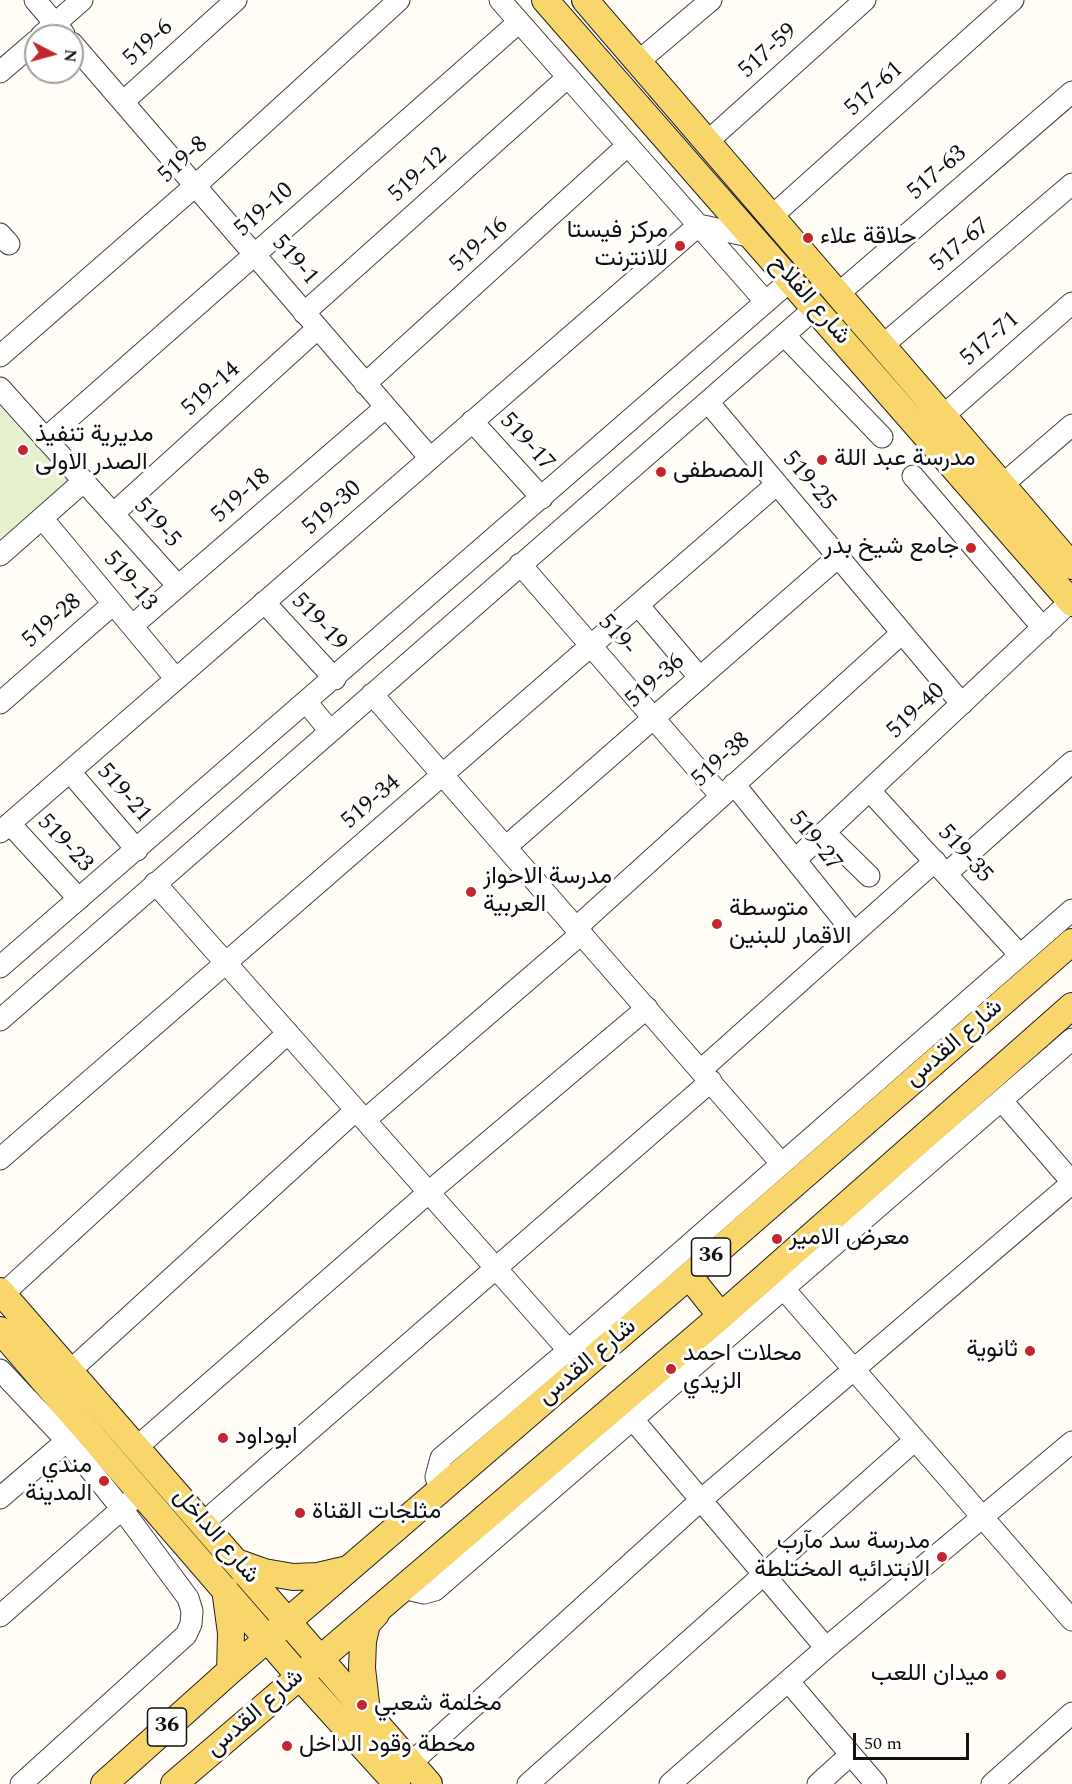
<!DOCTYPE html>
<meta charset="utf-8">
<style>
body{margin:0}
#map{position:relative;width:1072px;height:1784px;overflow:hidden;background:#fffdf5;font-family:Spectral,serif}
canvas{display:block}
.north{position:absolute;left:24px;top:24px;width:60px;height:60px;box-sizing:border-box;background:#fff;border:2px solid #a0a0a0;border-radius:50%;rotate:96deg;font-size:16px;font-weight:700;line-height:24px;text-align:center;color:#111}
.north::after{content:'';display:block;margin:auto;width:21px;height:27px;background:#c4262e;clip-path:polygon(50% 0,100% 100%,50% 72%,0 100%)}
.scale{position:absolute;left:853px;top:1733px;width:116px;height:27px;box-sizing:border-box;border:3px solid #111;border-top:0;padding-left:8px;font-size:18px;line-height:21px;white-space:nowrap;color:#111;-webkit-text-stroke:4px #fff;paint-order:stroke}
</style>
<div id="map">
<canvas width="1072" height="1784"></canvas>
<div class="north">N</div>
<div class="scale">50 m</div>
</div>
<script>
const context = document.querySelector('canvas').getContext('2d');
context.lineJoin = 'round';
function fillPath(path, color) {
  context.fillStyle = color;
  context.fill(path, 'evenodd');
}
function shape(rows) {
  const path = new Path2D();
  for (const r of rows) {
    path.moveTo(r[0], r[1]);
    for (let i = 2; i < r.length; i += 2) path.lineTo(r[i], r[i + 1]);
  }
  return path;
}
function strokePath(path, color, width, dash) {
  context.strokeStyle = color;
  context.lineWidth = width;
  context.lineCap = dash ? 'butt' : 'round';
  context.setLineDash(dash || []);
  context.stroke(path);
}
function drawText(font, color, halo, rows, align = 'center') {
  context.font = font + ' Spectral,Vazirmatn,serif';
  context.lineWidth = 6;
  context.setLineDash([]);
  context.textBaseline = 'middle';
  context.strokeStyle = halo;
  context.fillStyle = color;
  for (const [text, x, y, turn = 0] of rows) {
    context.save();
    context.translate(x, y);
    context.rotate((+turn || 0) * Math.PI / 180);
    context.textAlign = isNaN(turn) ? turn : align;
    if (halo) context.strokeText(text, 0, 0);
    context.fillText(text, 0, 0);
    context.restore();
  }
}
fillPath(shape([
 [0,388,84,481,0,551]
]), '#e6f2cf');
const minor = shape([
 [35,0,64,34],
 [500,0,766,302],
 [41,36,82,0],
 [72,43,430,458],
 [639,61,711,0],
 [0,72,36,41],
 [123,102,236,0],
 [707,142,865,0],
 [771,217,1013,0],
 [0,234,9,244],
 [838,294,1072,92],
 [304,313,568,77],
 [784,335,882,437],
 [882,346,1072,184],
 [0,356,195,186,399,0],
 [365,384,628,145],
 [0,388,178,586],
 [708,402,962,704],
 [943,416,1072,303],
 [472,421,542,498],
 [45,439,519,22],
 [913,476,1043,628],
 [1002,485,1072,425],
 [113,514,318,328],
 [42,518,176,679],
 [0,555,84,481],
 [520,564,721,796],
 [264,602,335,679],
 [638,605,700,678],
 [132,626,386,407],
 [372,694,781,1163],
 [0,703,113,604],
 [307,703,330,731],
 [70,772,137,850],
 [734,784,854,933],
 [870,791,1020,955],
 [10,824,79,899],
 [0,832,699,225,753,237],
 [824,832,869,876],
 [507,846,838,557],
 [796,859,1071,601],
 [946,874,1072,762],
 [155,883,578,1361],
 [577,927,902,633],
 [0,967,791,280],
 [0,1020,815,308],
 [701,1070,935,861],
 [1002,1101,1072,1182],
 [365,1120,582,933],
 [0,1159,777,484],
 [776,1280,1072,1620],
 [3,1294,288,1033],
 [0,1370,67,1441,122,1509,188,1598,192,1611,191,1624,186,1635,21,1784],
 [71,1370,356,1110],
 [624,1409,826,1648],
 [137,1447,429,1192,647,1008],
 [440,1489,436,1477,441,1458,569,1350,1072,910],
 [0,1498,77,1432],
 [203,1523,711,1081],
 [403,1588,424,1593,435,1590,1072,1039],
 [0,1616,132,1500],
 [789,1682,876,1784],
 [411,1763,701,1500,1072,1183],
 [528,1784,915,1440],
 [670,1784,826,1648,1072,1442],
 [818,1784,849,1756],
 [992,1784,1072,1713]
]);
const major = shape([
 [545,0,1072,603],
 [585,0,1072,566],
 [689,1276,721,1316],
 [0,1291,429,1784],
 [0,1330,300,1677,397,1784],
 [239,1563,264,1572,293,1577,318,1576,344,1570],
 [225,1589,231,1633,230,1671],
 [367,1712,362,1668,363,1641,367,1624,376,1614],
 [104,1784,230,1671,689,1276,1072,942],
 [174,1784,721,1316,1072,1006]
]);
strokePath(minor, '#444', 23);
strokePath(major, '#222', 28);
strokePath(minor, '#fff', 21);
strokePath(major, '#f9d66b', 26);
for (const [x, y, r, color] of [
 [808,238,6,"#c4262e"],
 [680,246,6,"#c4262e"],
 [23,450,6,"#c4262e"],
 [822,460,6,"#c4262e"],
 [661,472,6,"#c4262e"],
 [971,548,6,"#c4262e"],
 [471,892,6,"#c4262e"],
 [717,924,6,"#c4262e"],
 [777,1239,6,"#c4262e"],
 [1030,1351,6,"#c4262e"],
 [671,1369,6,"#c4262e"],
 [223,1438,6,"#c4262e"],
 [104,1481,6,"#c4262e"],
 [300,1513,6,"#c4262e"],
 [942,1557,6,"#c4262e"],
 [1001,1675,6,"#c4262e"],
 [362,1705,6,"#c4262e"],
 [287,1746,6,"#c4262e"]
]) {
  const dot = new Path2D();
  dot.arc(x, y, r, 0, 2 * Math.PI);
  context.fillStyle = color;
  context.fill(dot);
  strokePath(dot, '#fff', 2);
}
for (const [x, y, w] of [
 [711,1257,39],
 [167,1727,39]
]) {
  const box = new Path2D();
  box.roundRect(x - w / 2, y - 19, w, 38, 4.5);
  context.fillStyle = '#fff';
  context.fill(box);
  strokePath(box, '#111', 1.5);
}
drawText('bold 22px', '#111', null, [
 ["36",711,1257],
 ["36",167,1727]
]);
drawText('24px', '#111', '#fff', [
 ["519-6",149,44,-42],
 ["517-59",769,52,-42],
 ["517-61",875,90,-42],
 ["519-8",184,161,-42],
 ["517-63",938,174,-41],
 ["519-12",419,176,-42],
 ["519-10",265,211,-41],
 ["519-16",480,246,-42],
 ["517-67",961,246,-40],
 ["519-1",294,261,49],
 ["شارع الفلاح",809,301,49],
 ["517-71",991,340,-41],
 ["519-14",212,390,-42],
 ["519-17",526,443,48],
 ["519-25",808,482,50],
 ["519-18",242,497,-41],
 ["519-30",333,509,-41],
 ["519-5",156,524,48],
 ["519-13",129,582,50],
 ["519-28",53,622,-41],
 ["519-19",318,623,47],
 ["519-",616,636,49],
 ["519-36",656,682,-41],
 ["519-40",917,712,-43],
 ["519-38",722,761,-42],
 ["519-21",123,794,49],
 ["519-34",372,803,-41],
 ["519-27",814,842,51],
 ["519-23",64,844,47],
 ["519-35",964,855,48],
 ["شارع القدس",955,1044,-41],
 ["شارع القدس",588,1363,-40],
 ["شارع الداخل",215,1537,49],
 ["شارع القدس",256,1714,-41]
]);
drawText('24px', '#111', '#fff', [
 ["مركز فيستا",668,232,"right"],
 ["للانترنت",668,260,"right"],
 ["حلاقة علاء",820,238],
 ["مديرية تنفيذ",35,436],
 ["الصدر الاولى",35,464],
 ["مدرسة عبد اللة",834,460],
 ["المصطفى",673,472],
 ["جامع شيخ بدر",959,548,"right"],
 ["مدرسة الاحواز",483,878],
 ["العربية",483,906],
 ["متوسطة",729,910],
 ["الاقمار للبنين",729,938],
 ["معرض الامير",789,1239],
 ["ثانوية",1018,1351,"right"],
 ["محلات احمد",683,1355],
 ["الزيدي",683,1383],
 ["ابوداود",235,1438],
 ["مندي",92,1467,"right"],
 ["المدينة",92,1495,"right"],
 ["مثلجات القناة",312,1513],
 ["مدرسة سد مآرب",930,1543,"right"],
 ["الابتدائيه المختلطة",930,1571,"right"],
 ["ميدان اللعب",989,1675,"right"],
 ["مخلمة شعبي",374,1705],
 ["محطة وقود الداخل",299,1746]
], 'left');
</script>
